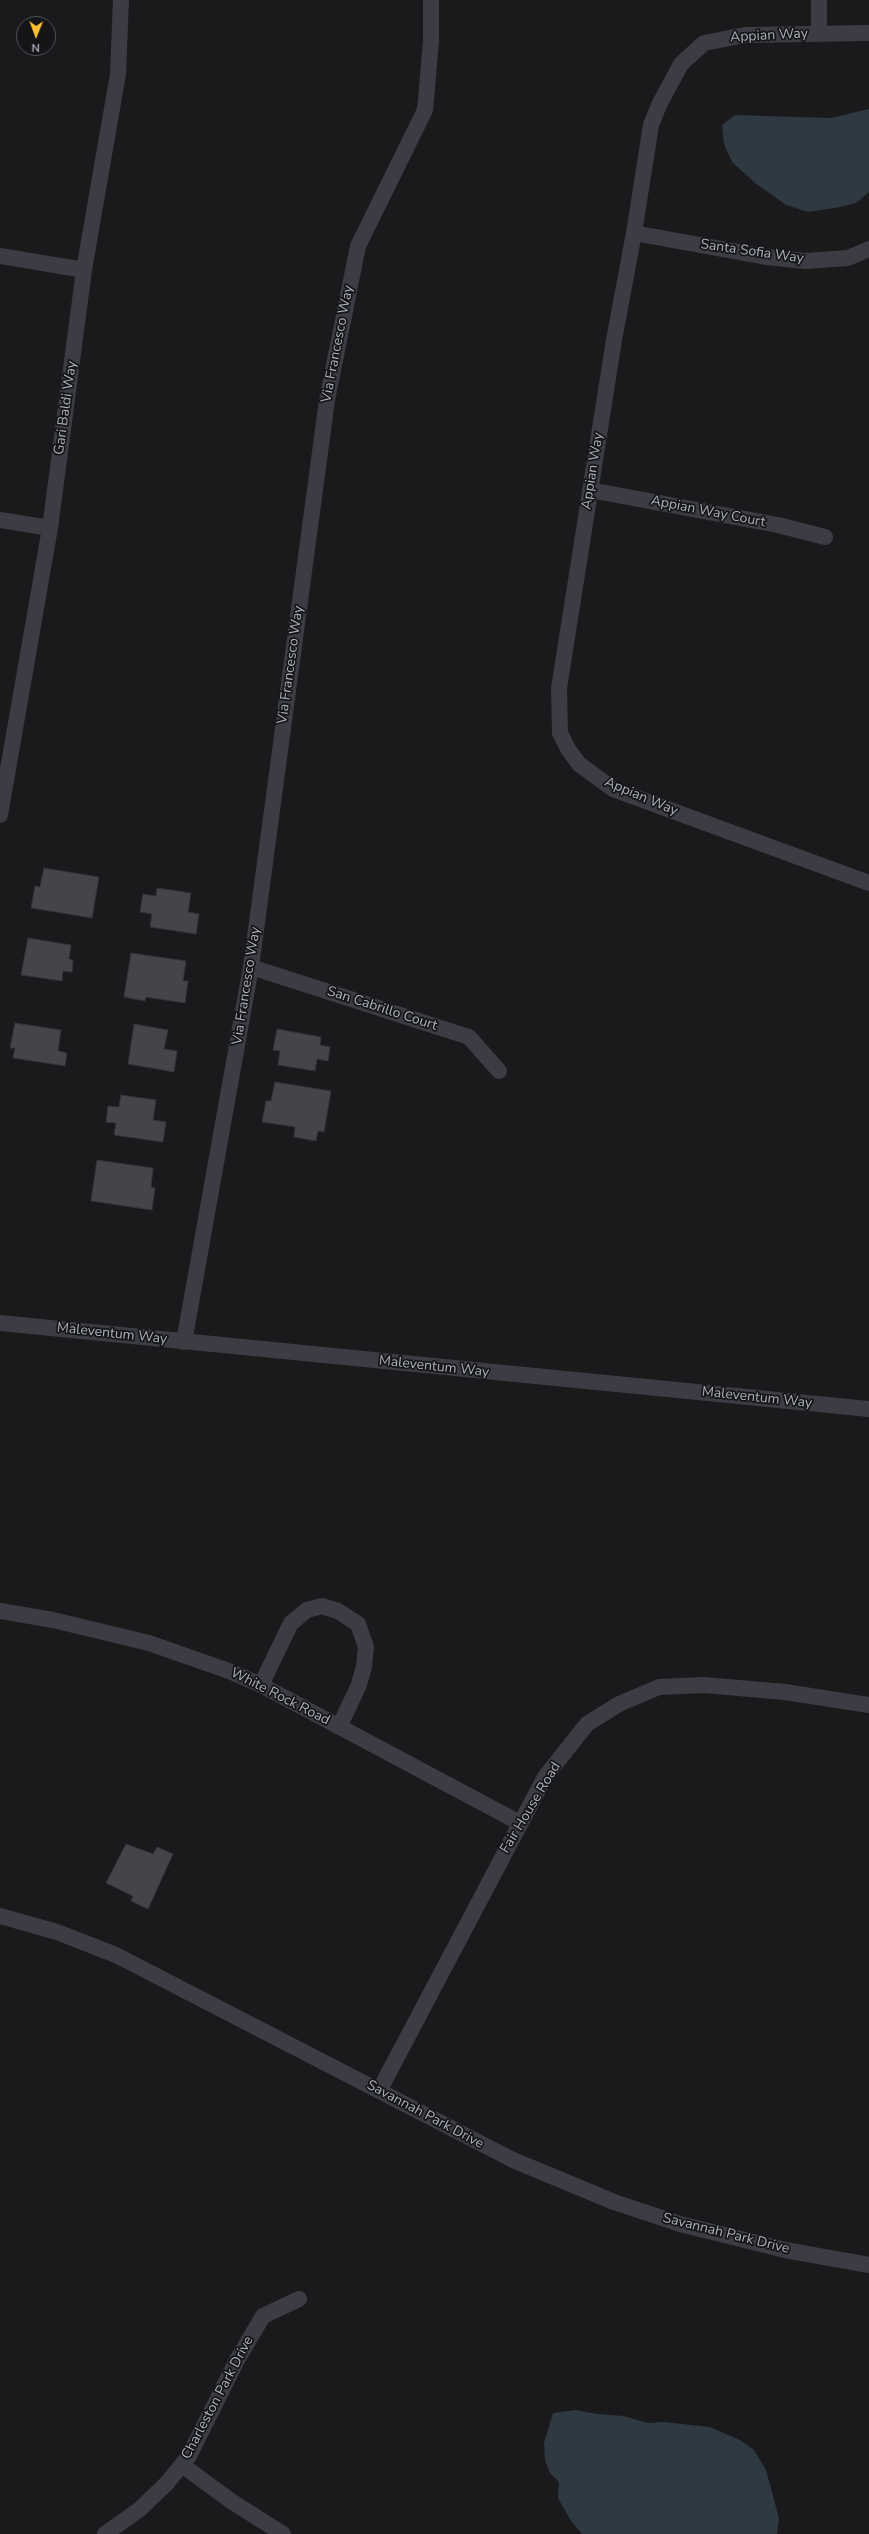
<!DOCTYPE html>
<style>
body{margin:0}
#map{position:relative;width:869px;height:2534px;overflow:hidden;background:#1a1a1c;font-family:"Nunito Sans",sans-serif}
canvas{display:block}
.north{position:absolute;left:16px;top:16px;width:40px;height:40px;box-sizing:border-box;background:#151517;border:1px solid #515359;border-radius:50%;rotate:181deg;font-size:11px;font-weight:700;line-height:16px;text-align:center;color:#abb0bd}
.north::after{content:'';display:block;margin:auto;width:14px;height:18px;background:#ffbe2f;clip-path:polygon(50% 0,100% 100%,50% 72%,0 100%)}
</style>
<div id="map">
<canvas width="869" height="2534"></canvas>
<div class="north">N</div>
</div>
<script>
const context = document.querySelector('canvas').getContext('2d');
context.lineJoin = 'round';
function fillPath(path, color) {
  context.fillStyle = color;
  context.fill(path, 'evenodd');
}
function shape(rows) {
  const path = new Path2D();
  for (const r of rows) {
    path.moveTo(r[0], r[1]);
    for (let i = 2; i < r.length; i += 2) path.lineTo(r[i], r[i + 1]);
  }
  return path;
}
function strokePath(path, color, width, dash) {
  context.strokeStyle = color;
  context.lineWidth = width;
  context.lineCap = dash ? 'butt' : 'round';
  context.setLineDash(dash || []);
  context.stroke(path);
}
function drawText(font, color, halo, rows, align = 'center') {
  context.font = font + ' "Nunito Sans",sans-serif';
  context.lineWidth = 3.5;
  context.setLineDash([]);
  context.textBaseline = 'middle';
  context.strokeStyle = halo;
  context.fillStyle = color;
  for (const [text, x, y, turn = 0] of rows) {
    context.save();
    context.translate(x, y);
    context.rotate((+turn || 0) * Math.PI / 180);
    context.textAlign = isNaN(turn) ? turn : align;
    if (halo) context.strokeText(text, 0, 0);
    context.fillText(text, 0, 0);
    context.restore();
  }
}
fillPath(shape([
 [869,109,869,192,856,203,835,208,808,212,786,205,755,183,732,162,724,144,722,125,735,115,831,118],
 [576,2410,597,2414,623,2416,648,2423,663,2422,710,2427,740,2440,754,2450,766,2470,779,2518,777,2534,582,2534,571,2521,558,2498,559,2482,550,2473,545,2460,544,2443,553,2413]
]), '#2e3942');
const building = shape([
 [44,868,99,877,92,918,31,908,35,886,40,887,44,868],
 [157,888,191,893,188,912,199,914,196,934,150,927,152,914,140,912,143,894,156,896,157,888],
 [28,938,71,945,69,959,73,960,72,972,63,971,62,981,21,975,28,938],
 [131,953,186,961,183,981,188,981,185,1003,146,997,145,1001,124,997,131,953],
 [15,1023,61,1030,58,1051,67,1053,65,1066,13,1058,15,1048,10,1048,15,1023],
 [134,1024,168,1030,164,1049,177,1051,174,1072,128,1064,134,1024],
 [277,1029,321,1037,320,1045,330,1047,328,1061,317,1059,315,1071,278,1065,280,1051,273,1050,277,1029],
 [275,1082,331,1091,324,1132,318,1131,316,1141,294,1137,295,1127,262,1122,266,1101,271,1101,275,1082],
 [121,1095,156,1100,153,1120,166,1122,163,1142,114,1135,116,1123,106,1122,108,1106,119,1107,121,1095],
 [97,1160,153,1168,151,1187,155,1188,152,1210,91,1201,97,1160],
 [126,1844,153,1854,157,1847,173,1854,148,1909,131,1901,133,1896,106,1883,126,1844]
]);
fillPath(building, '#444549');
strokePath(building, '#343339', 1);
strokePath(shape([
 [819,0,819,34],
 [869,33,745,35,704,43,681,64,659,105,651,125,634,233,614,340,559,688,560,733,568,749,579,764,613,789,869,883],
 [634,233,766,257,805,261,848,258,869,249],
 [0,256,84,270],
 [590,490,778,525,825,537],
 [0,520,50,528],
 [0,815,50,528,84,270,118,74,121,0],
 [251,967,469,1037,499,1071],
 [0,1323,869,1409],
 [184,1342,251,967,327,400,358,246,425,110,431,41,431,0],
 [0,1611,53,1620,149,1643,229,1671,261,1685,520,1823],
 [261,1685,291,1623,307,1610,322,1606,338,1611,358,1624,366,1647,364,1667,358,1687,339,1727],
 [0,1916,57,1932,116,1955,513,2160,614,2202,680,2224,785,2250,869,2265],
 [379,2091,545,1777,587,1724,619,1704,659,1687,704,1685,785,1692,869,1705],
 [182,2465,231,2501,283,2534],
 [105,2534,140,2509,167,2483,189,2456,237,2360,263,2316,299,2299]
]), '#3c3d44', 16);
drawText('14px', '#abb0bd', '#151517', [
 ["Appian Way",769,36,-3],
 ["Santa Sofia Way",752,252,8],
 ["Via Francesco Way",338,344,-79],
 ["Gari Baldi Way",66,408,-82],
 ["Appian Way",593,471,-81],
 ["Appian Way Court",708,512,11],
 ["Via Francesco Way",291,665,-82],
 ["Appian Way",641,797,23],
 ["Via Francesco Way",247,986,-81],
 ["San Cabrillo Court",382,1009,18],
 ["Maleventum Way",112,1334,6],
 ["Maleventum Way",434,1367,6],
 ["Maleventum Way",757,1398,6],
 ["White Rock Road",280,1697,27],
 ["Fair House Road",531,1808,-59],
 ["Savannah Park Drive",425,2115,28],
 ["Savannah Park Drive",726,2234,14],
 ["Charleston Park Drive",218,2398,-62]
]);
</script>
